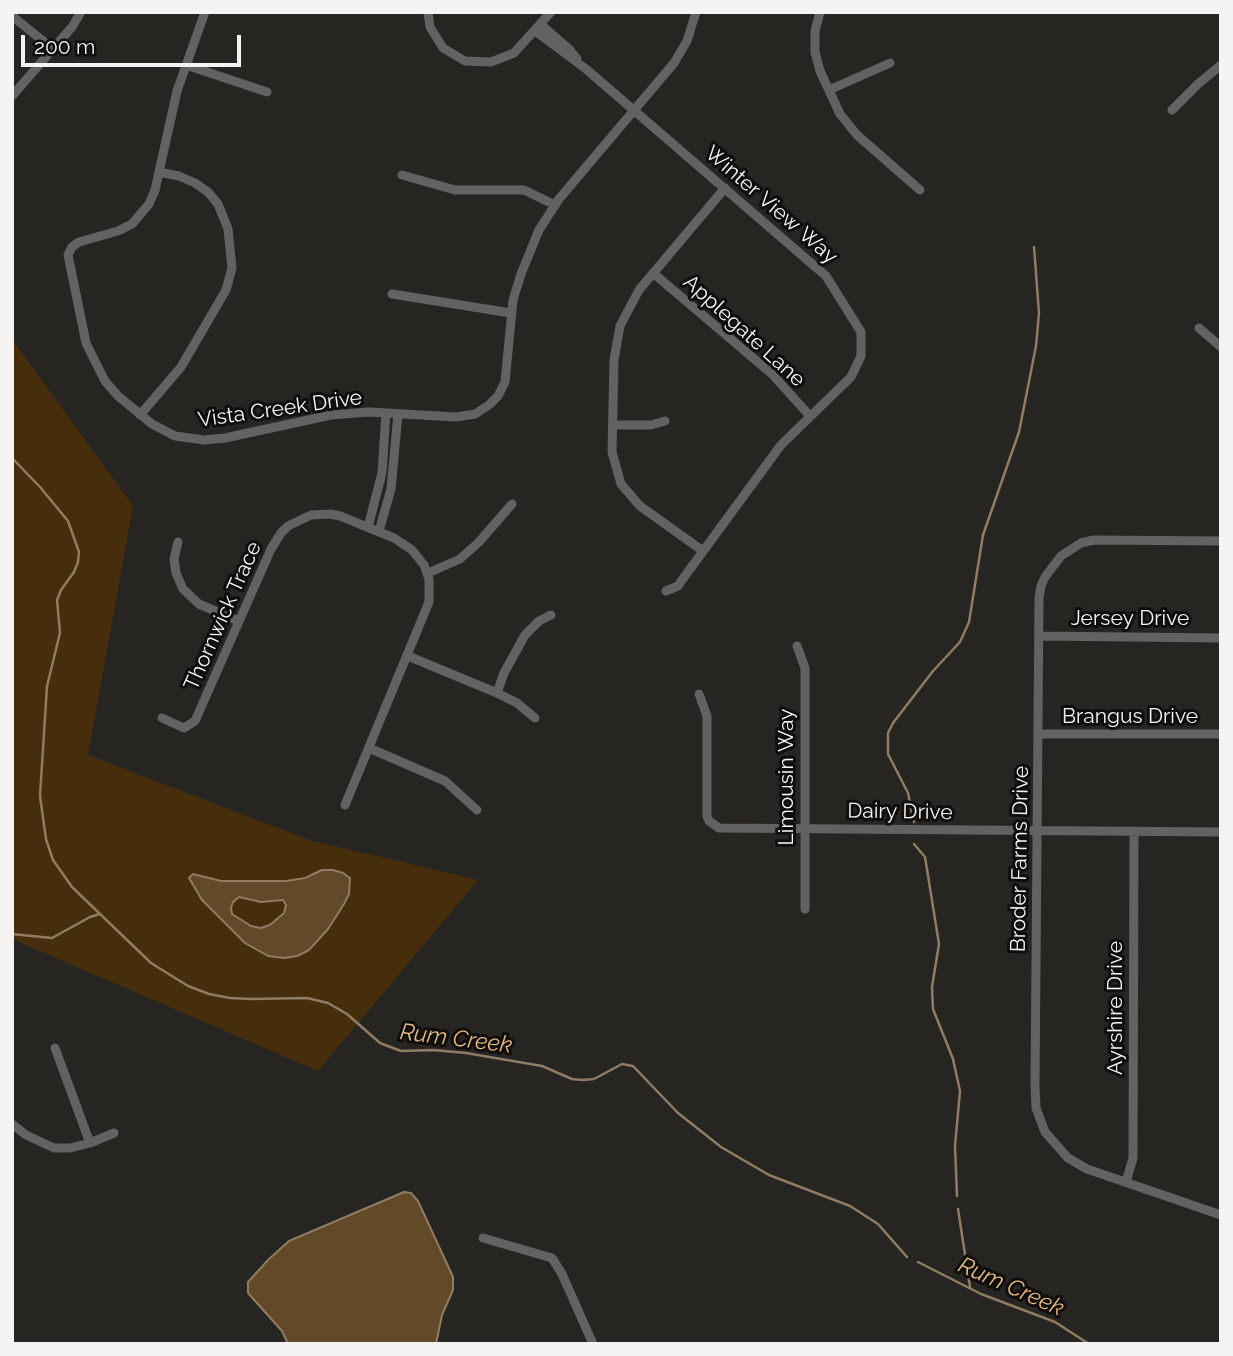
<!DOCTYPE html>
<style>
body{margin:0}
#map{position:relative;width:1233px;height:1356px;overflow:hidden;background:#272522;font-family:Raleway,sans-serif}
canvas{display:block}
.frame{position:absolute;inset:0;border:14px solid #f6f4f3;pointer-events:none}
.scale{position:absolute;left:21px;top:35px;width:220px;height:32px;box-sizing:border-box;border:4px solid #f6f4f3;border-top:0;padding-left:9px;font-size:21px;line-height:24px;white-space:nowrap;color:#f6f4f3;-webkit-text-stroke:5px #0f0e0d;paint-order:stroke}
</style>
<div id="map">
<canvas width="1233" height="1356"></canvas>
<div class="frame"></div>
<div class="scale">200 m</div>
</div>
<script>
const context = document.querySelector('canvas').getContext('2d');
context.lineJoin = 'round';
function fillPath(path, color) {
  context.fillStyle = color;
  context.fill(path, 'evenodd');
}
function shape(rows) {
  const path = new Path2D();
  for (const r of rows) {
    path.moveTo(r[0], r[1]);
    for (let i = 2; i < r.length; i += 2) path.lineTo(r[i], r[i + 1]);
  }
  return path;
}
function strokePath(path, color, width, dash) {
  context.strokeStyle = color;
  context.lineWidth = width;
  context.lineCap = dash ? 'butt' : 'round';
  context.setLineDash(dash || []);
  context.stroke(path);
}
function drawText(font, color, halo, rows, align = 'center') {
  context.font = font + ' Raleway,sans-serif';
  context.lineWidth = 6;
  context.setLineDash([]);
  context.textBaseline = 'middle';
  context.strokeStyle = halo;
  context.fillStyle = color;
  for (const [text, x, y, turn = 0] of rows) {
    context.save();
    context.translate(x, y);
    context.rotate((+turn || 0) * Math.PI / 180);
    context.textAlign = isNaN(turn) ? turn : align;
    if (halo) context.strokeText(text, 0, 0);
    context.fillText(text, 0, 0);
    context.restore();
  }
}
fillPath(shape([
 [12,339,133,506,88,755,309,840,478,880,318,1071,12,939,12,668,14,663,12,656]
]), '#462e0c');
const water = shape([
 [322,870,333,870,343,873,350,878,349,894,344,904,328,929,309,950,297,956,284,958,268,956,245,943,202,900,189,878,193,874,221,881,286,881,305,878,322,870],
 [239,897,261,902,283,900,286,905,284,913,270,925,261,928,251,926,232,914,231,908,233,902,239,897],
 [404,1192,411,1193,418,1201,453,1277,453,1290,442,1315,436,1344,288,1344,282,1331,248,1293,248,1282,269,1259,289,1241,404,1192]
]);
fillPath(water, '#624927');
strokePath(water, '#8e7c64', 2);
strokePath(shape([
 [12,458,40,487,68,521,79,552,78,562,74,572,61,590,57,600,60,633,47,686,40,796,46,839,53,860,72,887,151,963,188,986,209,994,230,998,252,999,307,998,328,1003,347,1014,380,1043,401,1051,433,1050,466,1053,542,1066,572,1079,583,1080,594,1079,622,1064,633,1066,678,1113,721,1147,769,1175,850,1206,878,1224,907,1257],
 [914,822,908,793,888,754,888,733,893,723,933,671,960,642,969,622,983,535,1019,432,1036,346,1039,313,1034,247],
 [914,844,925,857,939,944,932,987,933,1009,953,1059,960,1091,955,1146,957,1196],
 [12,934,52,938,90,917,100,914],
 [958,1209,970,1287],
 [918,1262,981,1294,1055,1322,1089,1344]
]), '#8e7c64', 2.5);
strokePath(shape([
 [205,12,177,91,155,190,149,204,132,224,118,231,79,242,72,247,68,255,86,343,105,381,118,396,152,424,175,436,204,440,225,438,331,415,369,412,456,417,475,414,489,405,498,396,505,382,513,300,521,274,539,230,559,199,674,63,687,41,696,12],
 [428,12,430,27,443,48,465,61,491,62,514,53,551,12],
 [820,12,815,31,815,52,820,71,840,114,857,135,920,190],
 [12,16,53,49],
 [540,24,570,50,577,59],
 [535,31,586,69,826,276,861,332,861,356,851,377,781,445,682,580,678,586,666,591],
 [186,65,267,92],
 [829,90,890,63],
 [12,96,72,27,81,12],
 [1172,110,1198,84,1221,65],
 [402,175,455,190,524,190,555,205],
 [653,273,772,374,810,416],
 [392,294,511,313],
 [1199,328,1221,347],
 [140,415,181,367,226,290,232,268,228,229,218,204,208,192,195,183,179,176,159,172],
 [613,425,651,425,665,421],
 [368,527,382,473,386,413],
 [379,531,391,489,398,414],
 [1221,541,1094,540,1081,543,1061,556,1045,577,1041,586,1039,598,1035,1086,1036,1108,1045,1132,1068,1158,1087,1169,1221,1215],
 [178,542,174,559,176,573,183,589,199,604,238,621],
 [703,551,640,506,621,484,612,452,614,360,620,326,639,290,725,188],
 [428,573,460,559,479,542,512,504],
 [1039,636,1221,638],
 [797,646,805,668,805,909],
 [408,656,497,693,517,703,535,718],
 [497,693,504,673,525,635,539,621,551,615],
 [699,694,707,716,707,816,709,821,719,828,1221,832],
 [162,718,184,728,195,721,271,549,281,533,288,526,311,515,330,514,340,516,394,538,412,550,424,565,429,579,429,602,345,805],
 [1039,734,1221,734],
 [369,748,445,781,477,810],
 [55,1048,90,1143],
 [12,1124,26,1135,54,1148,70,1148,90,1143,114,1133],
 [1126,1182,1133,1158,1134,833],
 [483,1238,552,1258,562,1274,593,1344]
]), '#636261', 9);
drawText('21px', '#f6f4f3', '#0f0e0d', [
 ["Winter View Way",771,205,41],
 ["Applegate Lane",744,331,42],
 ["Vista Creek Drive",280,409,-8],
 ["Thornwick Trace",223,616,-66],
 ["Jersey Drive",1130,619],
 ["Brangus Drive",1130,717],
 ["Limousin Way",787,777,-90],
 ["Dairy Drive",900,812,1],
 ["Broder Farms Drive",1020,859,-89],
 ["Ayrshire Drive",1116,1008,-90]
]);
drawText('italic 23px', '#e5b87f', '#0f0e0d', [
 ["Rum Creek",456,1039,7],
 ["Rum Creek",1011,1287,24]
]);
</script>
